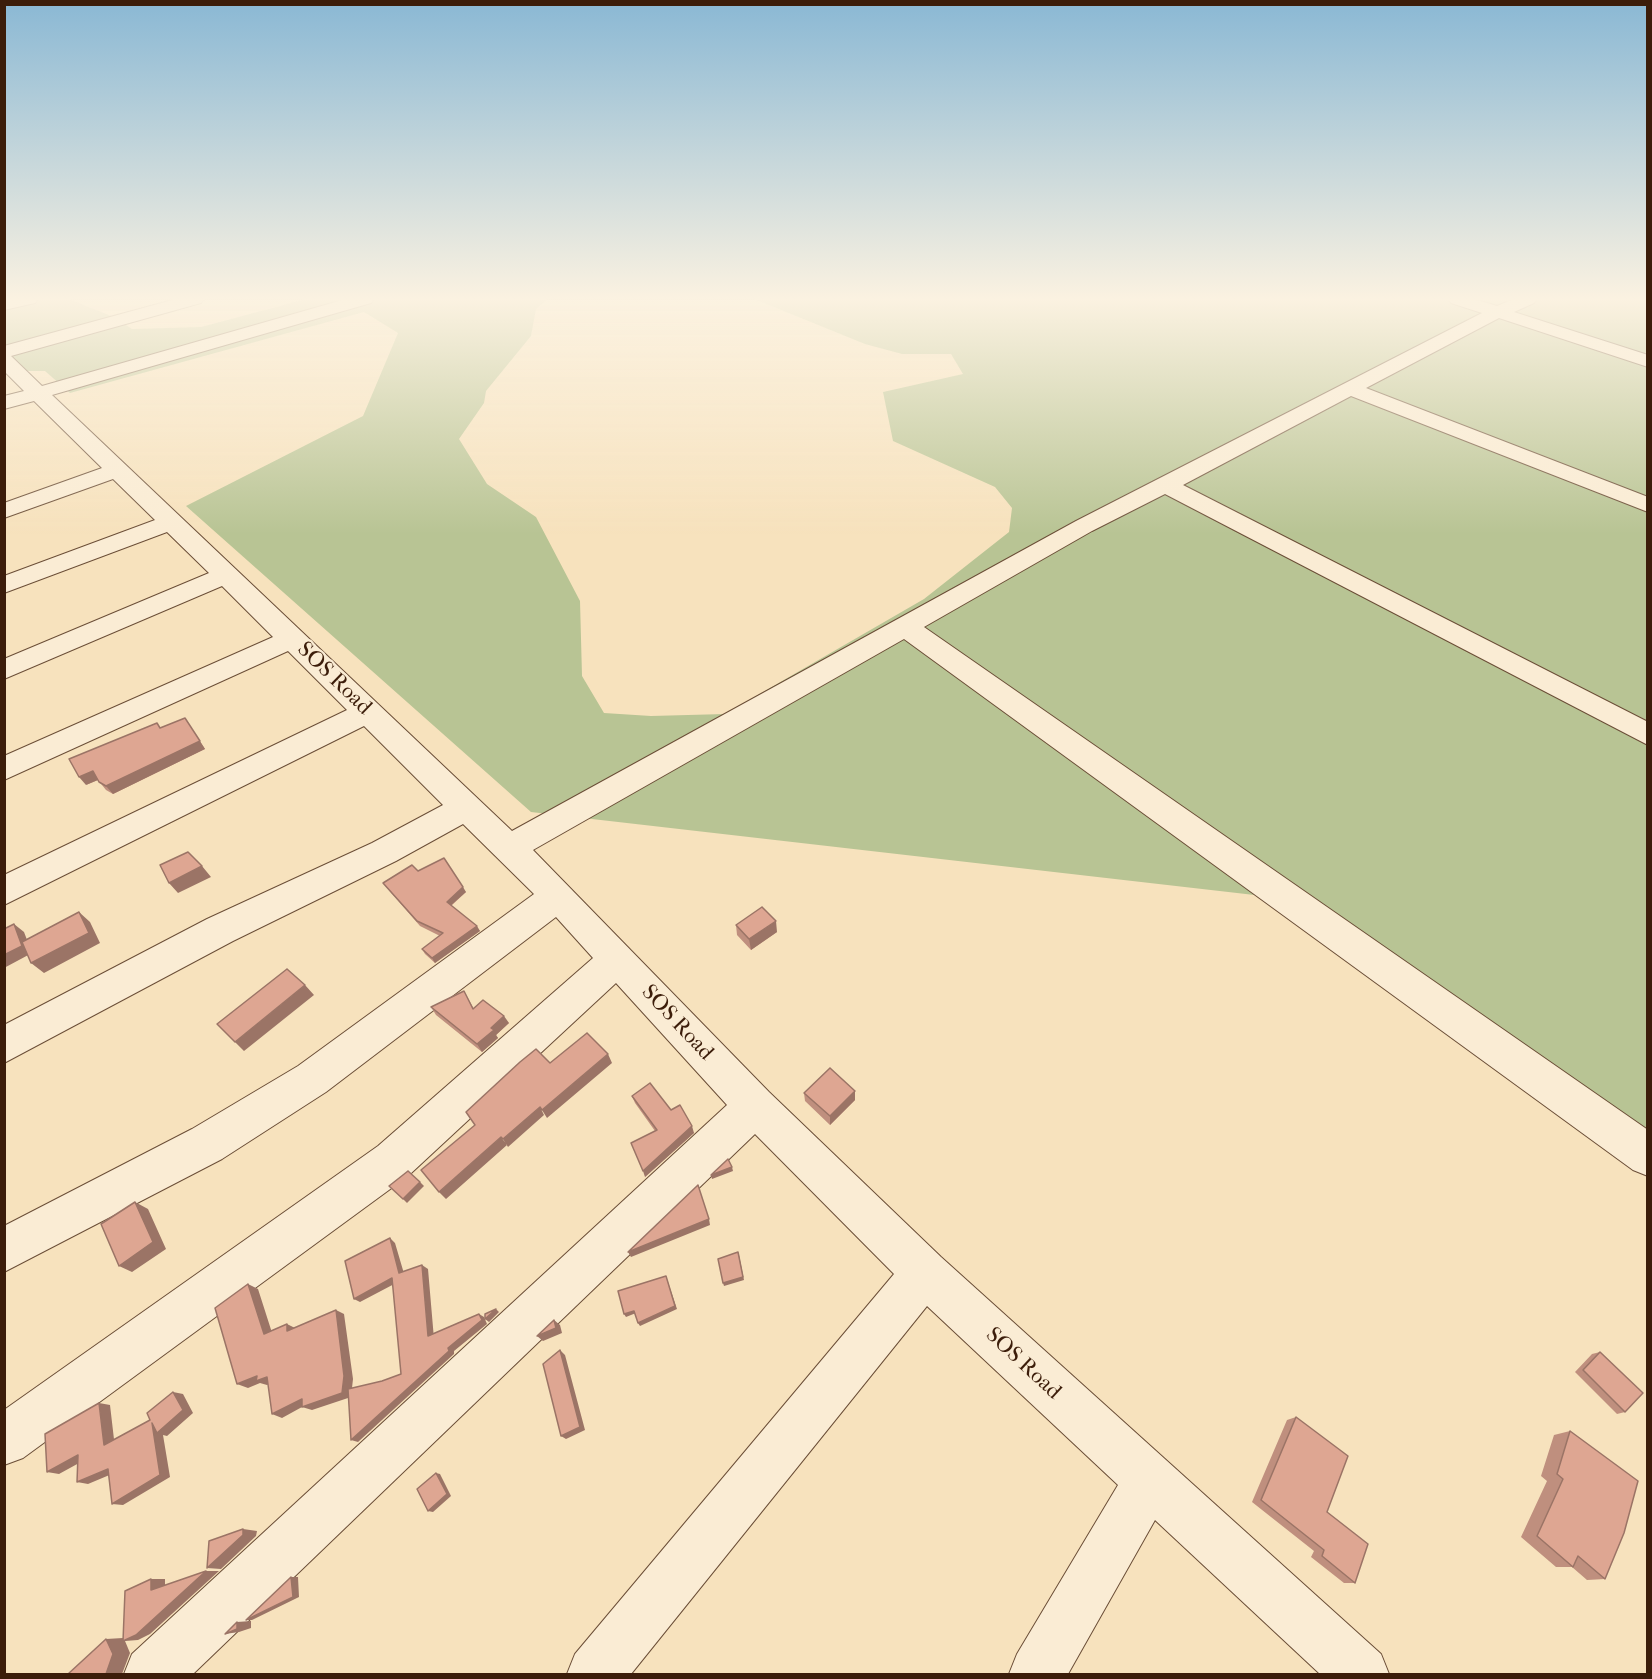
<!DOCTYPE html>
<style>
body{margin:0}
#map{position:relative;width:1652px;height:1679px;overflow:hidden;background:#f7e2bd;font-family:"IM FELL French Canon",serif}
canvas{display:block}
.frame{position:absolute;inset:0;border:6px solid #3c1d0a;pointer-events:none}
</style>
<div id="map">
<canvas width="1652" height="1679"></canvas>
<div class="frame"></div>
</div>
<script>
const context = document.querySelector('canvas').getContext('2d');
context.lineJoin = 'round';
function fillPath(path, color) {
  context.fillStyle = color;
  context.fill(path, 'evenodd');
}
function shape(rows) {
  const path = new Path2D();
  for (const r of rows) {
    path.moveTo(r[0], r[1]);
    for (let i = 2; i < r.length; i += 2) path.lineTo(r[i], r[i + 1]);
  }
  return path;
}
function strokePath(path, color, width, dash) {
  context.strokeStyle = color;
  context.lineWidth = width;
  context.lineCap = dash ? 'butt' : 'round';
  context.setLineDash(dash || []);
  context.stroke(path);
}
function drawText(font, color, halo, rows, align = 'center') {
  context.font = font + ' "IM FELL French Canon",serif';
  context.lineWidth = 4.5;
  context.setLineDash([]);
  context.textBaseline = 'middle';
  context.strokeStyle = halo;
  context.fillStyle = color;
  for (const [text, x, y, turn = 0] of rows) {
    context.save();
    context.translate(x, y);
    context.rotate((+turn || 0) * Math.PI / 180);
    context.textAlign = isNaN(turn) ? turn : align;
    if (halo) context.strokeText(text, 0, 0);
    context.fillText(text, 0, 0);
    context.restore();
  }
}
fillPath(shape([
 [4,299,69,299,116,318,132,329,201,327,306,299,547,299,536,309,531,336,486,391,484,403,459,439,487,484,536,517,580,601,582,676,604,713,651,716,725,714,924,599,1009,532,1012,508,995,487,893,441,883,392,963,374,951,354,902,354,865,344,754,299,1647,299,1647,1163,1298,900,531,812,186,506,363,416,398,333,364,312,70,393,45,371,5,371]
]), '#b8c494');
const minor = shape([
 [38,299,35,303,4,310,4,300,38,299],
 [176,299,204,299,201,303,11,356,42,386,346,299,374,299,371,303,52,395,512,831,1076,521,1482,313,1451,303,1448,299,1474,299,1497,306,1514,299,1537,299,1534,303,1514,312,1648,355,1648,367,1499,318,1366,388,1648,497,1648,512,1351,396,1183,485,1648,722,1648,745,1165,494,1092,531,924,627,1648,1130,1648,1176,1633,1170,904,639,533,850,769,1092,941,1257,1381,1654,1389,1674,1320,1674,1155,1520,1068,1674,1009,1674,1017,1654,1118,1485,927,1306,631,1674,567,1674,575,1654,894,1274,755,1134,193,1674,124,1674,132,1654,727,1105,616,983,408,1176,23,1458,4,1465,4,1410,378,1146,593,958,556,917,326,1092,222,1159,4,1272,4,1226,192,1129,298,1066,534,894,463,824,396,861,233,941,4,1063,4,1025,207,919,372,843,443,805,364,726,4,905,4,875,347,710,288,651,4,780,4,756,273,637,222,586,4,679,4,659,209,573,167,532,4,593,4,576,155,520,113,479,4,518,4,503,102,468,34,401,4,409,4,396,24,391,4,371,4,346,176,299]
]);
strokePath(minor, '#6b4e37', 2);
fillPath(minor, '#faecd4');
fillPath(shape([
 [185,718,205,749,113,794,106,790,98,780,86,785,161,728],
 [418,871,466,892,451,906,480,931,435,963,425,954,422,949,440,936,420,926,387,888,383,883],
 [736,925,777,932,751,950,737,935],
 [464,991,474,1009,509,1023,496,1035,498,1038,482,1052,436,1015,431,1007],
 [855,1091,855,1100,830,1125,805,1101,804,1093],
 [632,1096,671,1110,694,1133,645,1177,655,1131,635,1103],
 [1600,1352,1625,1412,1617,1414,1575,1372,1592,1354],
 [1296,1417,1327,1512,1355,1583,1344,1583,1311,1557,1314,1551,1252,1502,1287,1420],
 [1570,1431,1605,1579,1587,1580,1572,1567,1556,1567,1521,1537,1547,1481,1541,1476,1554,1435]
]), '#bf8f7e');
fillPath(shape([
 [185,718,205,749,113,794,106,786],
 [93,771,100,779,86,785,79,777],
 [202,866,211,877,178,893,169,883],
 [463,887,466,892,449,907,447,902],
 [79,912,90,922,100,943,44,973,31,963],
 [776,921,777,932,751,950,749,939],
 [14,924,24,932,32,953,4,968,4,955],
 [477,926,480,931,435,963,432,958],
 [305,985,314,995,244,1051,235,1042],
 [504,1016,509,1023,496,1035,498,1038,482,1052,477,1044,491,1028],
 [608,1054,612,1063,547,1118,542,1110],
 [855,1091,855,1100,830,1125,830,1116],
 [540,1107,544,1115,508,1147,503,1139],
 [692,1126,694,1133,645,1177,643,1171],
 [501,1137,507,1145,446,1199,439,1192],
 [732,1167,733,1171,712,1179,711,1175],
 [420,1182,424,1186,407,1203,403,1199],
 [135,1202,148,1209,166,1249,132,1272,119,1266],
 [709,1219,710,1225,631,1257,628,1252],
 [390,1238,395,1243,405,1277,399,1273],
 [739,1255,744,1280,724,1286,723,1283],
 [422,1265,428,1269,434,1339,428,1336],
 [666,1276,677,1309,640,1326,638,1323],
 [392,1278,398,1282,360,1302,354,1299],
 [248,1284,258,1289,274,1339,264,1334],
 [496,1309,499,1312,489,1322,485,1319],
 [336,1310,344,1314,353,1379,351,1397,312,1410,302,1407,282,1418,272,1414,302,1399],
 [634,1311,636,1313,626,1317,624,1314],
 [479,1314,484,1317,487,1324,454,1351,454,1354,358,1442,351,1440,448,1348],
 [554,1320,560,1325,562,1333,543,1341,537,1336],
 [287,1324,297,1329,287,1331],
 [560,1350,565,1355,585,1430,566,1439,561,1436],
 [257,1376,267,1377,277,1381,267,1385,260,1383,248,1388,237,1384],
 [173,1392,183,1394,193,1413,167,1436,163,1435,170,1477,123,1505,112,1504,152,1423],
 [99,1403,110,1405,115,1448,104,1445],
 [78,1455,90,1457,59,1474,47,1472],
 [108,1469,119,1471,88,1484,77,1482],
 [436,1473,440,1474,451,1496,433,1512,428,1511],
 [243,1529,257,1531,256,1536,221,1569,207,1568],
 [206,1571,219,1571,150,1634,138,1640,125,1641,130,1653,122,1674,106,1674,106,1639,123,1638],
 [291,1577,298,1577,299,1597,252,1620,246,1620],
 [151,1579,165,1579,165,1590,151,1590],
 [251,1621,251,1628,239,1632,225,1634,237,1622]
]), '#9b7466');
const building = shape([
 [185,718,200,741,106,786,99,782,93,771,79,777,69,759,157,723,160,728,185,718],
 [188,852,202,866,169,883,160,865,188,852],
 [444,858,463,887,447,902,477,926,432,958,422,949,443,933,417,921,383,883,412,865,418,871,444,858],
 [762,907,776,921,749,939,736,925,762,907],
 [79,912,89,933,31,963,22,942,79,912],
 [14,924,22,946,4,955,4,929,14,924],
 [287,969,305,985,235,1042,217,1024,287,969],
 [464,991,473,1009,483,1000,504,1016,491,1028,494,1030,477,1044,431,1007,464,991],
 [587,1033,608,1054,542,1110,540,1107,503,1139,501,1137,439,1192,421,1170,475,1125,466,1112,520,1062,536,1049,550,1063,587,1033],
 [830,1068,855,1091,830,1116,804,1093,830,1068],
 [650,1083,671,1110,680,1105,692,1126,643,1171,631,1143,657,1130,632,1096,650,1083],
 [728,1159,732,1167,711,1175,728,1159],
 [408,1171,420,1182,403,1199,389,1186,408,1171],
 [698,1185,709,1219,628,1252,698,1185],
 [135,1202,153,1242,119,1266,101,1224,135,1202],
 [390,1238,399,1273,422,1265,428,1336,479,1314,482,1320,448,1348,449,1351,351,1440,348,1389,382,1381,401,1374,392,1278,354,1299,345,1261,390,1238],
 [738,1252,743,1277,723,1283,718,1259,738,1252],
 [666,1276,675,1306,638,1323,634,1311,624,1314,618,1291,666,1276],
 [248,1284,264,1334,287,1324,287,1331,336,1310,344,1376,342,1393,302,1407,302,1399,272,1414,267,1377,256,1381,257,1376,237,1384,215,1308,248,1284],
 [496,1309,485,1319,485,1314,496,1309],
 [554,1320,556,1328,537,1336,554,1320],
 [560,1350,580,1427,561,1436,543,1364,560,1350],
 [1600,1352,1643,1393,1625,1412,1583,1370,1600,1352],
 [173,1392,183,1410,157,1433,152,1423,160,1475,112,1504,108,1469,77,1482,78,1455,47,1472,45,1434,99,1403,104,1445,150,1420,147,1413,173,1392],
 [1296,1417,1348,1456,1327,1512,1368,1544,1355,1583,1322,1556,1324,1550,1261,1500,1296,1417],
 [1570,1431,1638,1481,1624,1533,1605,1579,1578,1556,1573,1567,1537,1536,1563,1479,1557,1474,1570,1431],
 [436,1473,447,1494,428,1511,417,1489,436,1473],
 [243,1529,243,1535,207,1568,209,1541,243,1529],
 [206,1571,136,1635,123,1641,125,1591,151,1579,151,1590,206,1571],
 [291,1577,293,1597,246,1620,291,1577],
 [237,1622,237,1629,225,1634,237,1622],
 [106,1639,113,1654,106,1674,68,1674,106,1639]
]);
fillPath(building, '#dea692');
strokePath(building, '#9b7466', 1.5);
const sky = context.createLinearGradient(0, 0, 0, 534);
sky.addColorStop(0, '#8ab8d4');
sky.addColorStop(0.56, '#fbf2e1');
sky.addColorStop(1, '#fbf2e100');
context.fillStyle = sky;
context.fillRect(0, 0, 1652, 534);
drawText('22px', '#3c1d0a', '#faecd4', [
 ["SOS Road",334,679,44],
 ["SOS Road",677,1023,47],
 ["SOS Road",1023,1364,43]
]);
</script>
